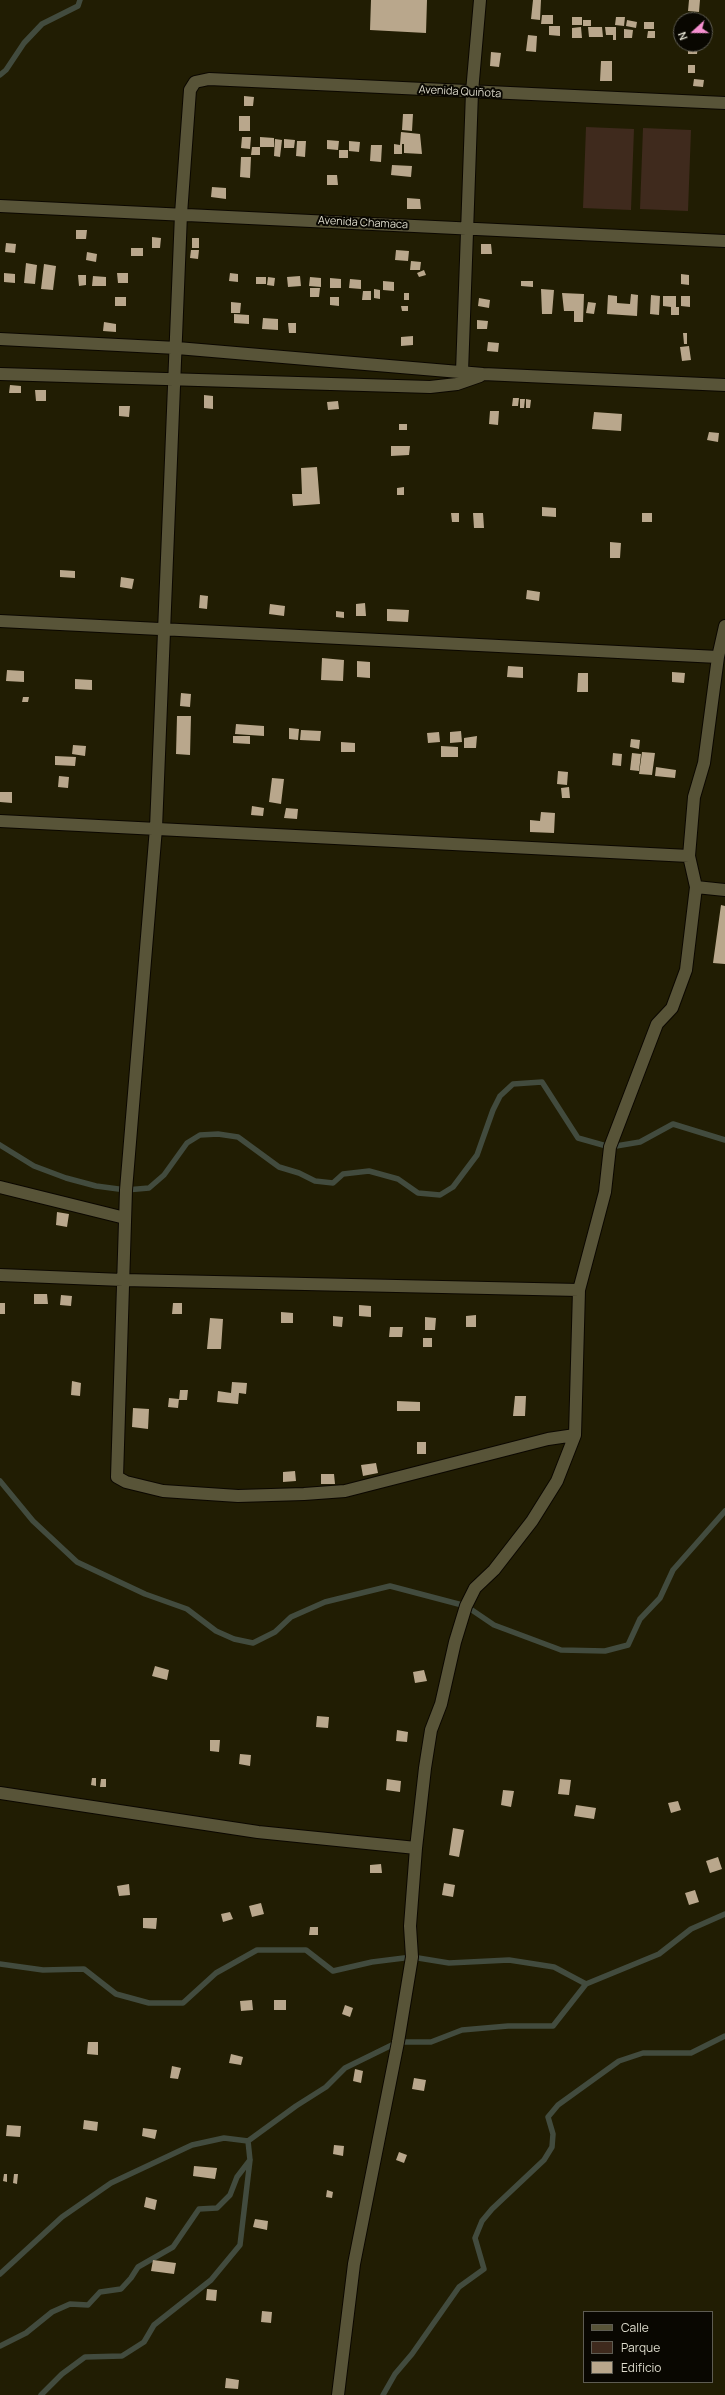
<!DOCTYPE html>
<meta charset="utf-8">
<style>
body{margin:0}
#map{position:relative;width:725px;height:2395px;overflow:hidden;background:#211d03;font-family:Manrope,sans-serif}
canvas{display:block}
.legend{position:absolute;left:583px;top:2311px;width:130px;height:72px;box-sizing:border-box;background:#090701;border:1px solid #5e5c52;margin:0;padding:5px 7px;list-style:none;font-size:12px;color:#dddbcc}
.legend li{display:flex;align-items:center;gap:8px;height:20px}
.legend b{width:20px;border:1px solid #5e5c52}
.north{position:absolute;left:673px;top:12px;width:40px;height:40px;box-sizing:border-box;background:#090701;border:1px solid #5e5c52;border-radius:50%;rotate:249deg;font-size:11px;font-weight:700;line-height:16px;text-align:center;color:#dddbcc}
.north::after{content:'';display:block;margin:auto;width:14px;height:18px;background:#f690d0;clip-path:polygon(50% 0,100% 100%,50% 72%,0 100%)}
</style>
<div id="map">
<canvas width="725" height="2395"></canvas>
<ul class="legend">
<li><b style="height:5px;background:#585438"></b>Calle</li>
<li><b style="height:11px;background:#3f2a1d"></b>Parque</li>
<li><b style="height:11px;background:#b9a78c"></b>Edificio</li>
</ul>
<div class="north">N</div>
</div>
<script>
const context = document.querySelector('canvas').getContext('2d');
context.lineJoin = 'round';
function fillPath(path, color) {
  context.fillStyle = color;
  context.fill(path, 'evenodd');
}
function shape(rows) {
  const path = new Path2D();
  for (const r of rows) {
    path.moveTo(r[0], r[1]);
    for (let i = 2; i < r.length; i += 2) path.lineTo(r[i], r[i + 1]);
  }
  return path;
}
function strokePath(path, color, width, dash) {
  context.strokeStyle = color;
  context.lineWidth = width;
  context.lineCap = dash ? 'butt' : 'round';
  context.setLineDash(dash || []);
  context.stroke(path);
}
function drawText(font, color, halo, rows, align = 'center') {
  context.font = font + ' Manrope,sans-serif';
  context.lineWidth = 4;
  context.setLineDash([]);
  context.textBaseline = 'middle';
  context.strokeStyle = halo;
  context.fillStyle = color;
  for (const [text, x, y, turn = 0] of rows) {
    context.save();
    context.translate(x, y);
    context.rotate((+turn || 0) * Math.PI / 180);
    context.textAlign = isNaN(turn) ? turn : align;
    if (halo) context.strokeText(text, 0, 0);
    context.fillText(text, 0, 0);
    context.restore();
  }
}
fillPath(shape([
 [586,127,634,129,631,210,583,208],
 [643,128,691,130,688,211,640,209]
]), '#3f2a1d');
strokePath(shape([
 [0,75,6,70,24,43,42,24,78,6,80,0],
 [0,1145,34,1166,66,1178,96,1186,126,1190,149,1188,164,1175,187,1143,200,1135,218,1134,238,1137,279,1167,299,1173,315,1181,333,1183,343,1174,369,1171,398,1179,418,1193,440,1195,453,1187,477,1155,493,1110,500,1096,513,1084,542,1082,578,1138,610,1147,640,1142,673,1124,725,1140],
 [0,1481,33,1521,77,1562,145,1594,187,1609,216,1631,234,1639,253,1643,275,1632,291,1617,325,1602,390,1586,466,1606,494,1625,561,1650,605,1651,628,1645,640,1619,660,1598,673,1570,725,1511],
 [0,1964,43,1970,84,1969,116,1994,149,2003,183,2003,216,1973,257,1950,306,1950,333,1971,372,1962,412,1957,449,1963,509,1960,554,1967,586,1984,659,1954,691,1929,725,1914],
 [0,2274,62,2217,111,2183,192,2145,224,2138,248,2141],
 [0,2346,26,2333,52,2312,70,2304,88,2305,100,2292,121,2289,131,2278,138,2267,173,2247,199,2209,217,2208,230,2195,237,2177,250,2160],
 [41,2395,62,2374,85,2357,122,2356,144,2342,154,2325,211,2280,240,2245,250,2160,248,2141,296,2106,326,2087,345,2068,398,2042,431,2042,462,2030,508,2026,553,2026,586,1984],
 [383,2395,395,2374,412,2354,459,2287,484,2269,475,2238,482,2221,492,2209,544,2160,552,2147,553,2134,548,2117,558,2105,619,2061,643,2053,691,2053,725,2036]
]), '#424b3e', 5.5);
fillPath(shape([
 [371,0,427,0,426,33,370,30],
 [533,0,541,0,540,20,531,19],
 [689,0,700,0,699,12,688,11],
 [542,15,553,15,553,24,541,24],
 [572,17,582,17,582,25,572,25],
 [616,17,625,17,624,26,615,25],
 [679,18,686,19,681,20,681,38,678,38],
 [583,20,591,20,591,26,583,26],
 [627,20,637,22,636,28,626,26],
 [644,22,654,22,654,29,644,29],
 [549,26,560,26,560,36,549,35],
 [581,27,582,38,572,38,572,28],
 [588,27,602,27,603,37,589,37],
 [605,27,616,27,616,40,613,40,613,35,606,35],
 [624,29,633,30,632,38,624,38],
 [648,31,655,31,655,38,647,38],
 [528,35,537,36,536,52,526,51],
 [688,44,698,44,697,54,688,54],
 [491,52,501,53,499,67,490,66],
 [601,61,612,61,612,81,600,81],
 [688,65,695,65,695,73,688,73],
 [694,79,704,80,703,87,693,86],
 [244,96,254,97,253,106,244,106],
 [403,114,413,114,412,131,402,130],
 [239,116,250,116,250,131,239,131],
 [401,132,420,134,422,154,404,153,404,144,402,144,402,154,394,154,394,144,400,145],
 [242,137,251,137,250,149,241,148],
 [260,137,274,138,274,147,260,147],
 [275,139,282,140,280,157,274,156],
 [284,139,295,140,294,148,284,148],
 [327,140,339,141,338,150,327,149],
 [297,141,306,141,305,157,296,156],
 [349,141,360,142,359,152,349,151],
 [371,145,382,145,381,162,370,161],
 [252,147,260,147,260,155,251,155],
 [339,150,348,150,348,158,339,158],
 [241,157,251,157,250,178,240,177],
 [392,165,412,166,411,177,391,175],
 [327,175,337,175,338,185,327,185],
 [212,187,226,188,226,199,211,197],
 [407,198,420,199,421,209,407,209],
 [76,230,87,230,86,239,76,239],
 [152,237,161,238,160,248,152,248],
 [192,238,199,238,199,248,192,248],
 [6,243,16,244,15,253,5,252],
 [481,244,491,244,492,254,481,254],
 [131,248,143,248,143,256,131,256],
 [191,250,199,250,198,259,190,258],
 [396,250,409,251,408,261,395,260],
 [87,252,97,254,96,262,86,260],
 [411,261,421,262,420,270,410,270],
 [26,263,37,265,35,284,24,283],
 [44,264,56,266,53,290,41,289],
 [424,270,426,275,419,277,417,273],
 [4,273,15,274,15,283,4,282],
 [117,273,128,273,128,283,118,283],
 [230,273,238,274,238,282,229,281],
 [681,274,689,275,689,285,681,284],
 [78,275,86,275,86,285,79,286],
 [93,276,106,277,106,286,92,286],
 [300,276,301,286,288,287,287,277],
 [256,277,266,277,266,284,256,284],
 [268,277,275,278,274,286,267,285],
 [310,277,321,278,321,287,309,286],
 [330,278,341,279,341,288,330,288],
 [350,279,361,280,361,289,349,288],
 [383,281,394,282,394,291,383,290],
 [521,281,533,281,533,287,521,286],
 [310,288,320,288,319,297,310,297],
 [374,289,380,290,380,299,374,298],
 [541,289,554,290,552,314,542,314],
 [363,291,371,291,371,300,362,300],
 [404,293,409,293,409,300,404,300],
 [562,293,584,294,583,322,574,322,574,311,564,311],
 [631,294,638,295,637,316,607,314,608,295,617,296,617,303,630,304],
 [651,295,660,296,659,315,650,314],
 [663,296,676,296,676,307,679,307,679,315,671,315,671,307,663,306],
 [681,296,690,296,690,307,681,306],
 [115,297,126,297,126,306,115,306],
 [330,297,339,297,339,306,330,305],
 [479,298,490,300,489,308,478,306],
 [231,302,241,303,240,313,231,313],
 [588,302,596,303,594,314,586,313],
 [401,306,408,306,408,311,402,311],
 [234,314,249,315,249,324,234,323],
 [263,318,278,319,278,330,262,329],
 [477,320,488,321,487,329,477,329],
 [104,322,116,324,116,332,103,331],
 [288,323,296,323,296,333,289,333],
 [683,333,687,333,687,344,684,344],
 [413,336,413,345,401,346,401,337],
 [488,342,499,343,498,352,487,351],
 [689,346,691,360,682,361,680,347],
 [10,385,21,386,21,393,9,393],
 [35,390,46,390,46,401,36,401],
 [204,395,213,396,213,409,204,408],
 [513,398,519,398,518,406,512,406],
 [520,399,525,399,524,408,520,408],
 [526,399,531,400,530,408,526,408],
 [338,401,339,409,328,410,327,402],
 [119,406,130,406,129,417,119,416],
 [490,411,499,411,498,425,489,424],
 [594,412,622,414,621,431,592,429],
 [399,424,407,424,407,430,399,430],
 [709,432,719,433,718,442,707,440],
 [391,446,410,446,409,455,391,456],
 [317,467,320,504,293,506,292,494,302,494,301,468],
 [404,487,404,495,397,495,397,488],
 [542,507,556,508,556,517,542,516],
 [451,513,459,513,459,522,452,522],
 [473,513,483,513,484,528,474,528],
 [642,513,652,513,652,522,642,522],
 [610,542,621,543,620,558,610,558],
 [60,570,75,571,75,578,60,577],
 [121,577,134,579,132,589,120,587],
 [527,590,540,592,539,601,526,599],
 [200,595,208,596,207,609,199,608],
 [365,603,366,616,356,616,356,604],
 [270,604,285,606,284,616,269,614],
 [387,609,409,610,408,622,387,621],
 [336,611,344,612,344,618,336,617],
 [322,658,344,660,343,681,321,680],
 [357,661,370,662,370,678,357,677],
 [508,666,523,667,523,678,507,677],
 [7,670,24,671,24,682,6,681],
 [672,672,685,673,684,683,672,682],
 [578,673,588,673,588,692,577,692],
 [75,679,92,680,92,690,75,689],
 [181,693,191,694,190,707,180,706],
 [23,697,29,697,28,702,22,702],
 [177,716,191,716,190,755,176,754],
 [236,724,264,726,264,736,235,734],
 [289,728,299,729,298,740,289,739],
 [301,730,321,731,320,741,300,740],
 [461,731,462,742,450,743,450,732],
 [439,732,440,742,428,743,427,733],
 [233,736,250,736,250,744,233,743],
 [477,736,476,748,464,748,464,738],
 [631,739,640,740,639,749,630,747],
 [341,742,355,743,355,752,341,752],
 [73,745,86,746,85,756,72,754],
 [441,746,458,747,458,757,441,757],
 [642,752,655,753,652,775,639,774],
 [613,753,622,754,621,766,612,765],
 [632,753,641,754,639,771,630,770],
 [55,756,76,757,75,766,55,765],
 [656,767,676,770,675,778,655,776],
 [558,771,568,772,567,785,557,784],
 [59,776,69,777,68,788,58,787],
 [272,778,284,779,281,804,269,802],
 [569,787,570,798,562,798,561,788],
 [0,792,12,792,12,803,0,802],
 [252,806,264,808,263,816,251,815],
 [286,808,298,809,297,819,284,818],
 [541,812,555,813,554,833,530,832,530,820,540,821],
 [721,905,725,906,725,964,713,963],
 [57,1212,69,1214,67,1227,56,1225],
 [34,1294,47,1294,48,1304,34,1304],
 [61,1295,72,1296,71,1306,60,1305],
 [0,1303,5,1303,5,1314,0,1314],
 [173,1303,182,1303,182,1314,172,1314],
 [359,1305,371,1306,371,1317,359,1316],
 [281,1312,293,1313,293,1323,281,1323],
 [476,1315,476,1327,466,1327,466,1316],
 [333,1316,343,1317,342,1327,333,1326],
 [425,1317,436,1318,435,1330,425,1330],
 [210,1318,223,1319,221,1349,207,1349],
 [390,1327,403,1327,402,1337,389,1337],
 [423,1338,432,1338,432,1347,423,1347],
 [72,1381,81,1383,80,1396,71,1395],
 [232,1382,247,1383,246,1394,239,1393,238,1404,217,1402,218,1391,231,1393],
 [180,1390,188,1390,187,1400,179,1400],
 [515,1396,526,1396,525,1416,513,1416],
 [169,1398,179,1399,178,1408,168,1407],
 [397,1401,420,1402,420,1411,397,1411],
 [133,1408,149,1409,148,1429,132,1427],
 [417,1442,426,1442,426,1454,417,1454],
 [376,1463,378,1473,363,1476,361,1465],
 [295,1471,296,1481,283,1482,283,1472],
 [321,1474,334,1474,335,1484,321,1484],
 [155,1666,169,1670,167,1680,152,1676],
 [424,1670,427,1681,415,1683,413,1672],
 [317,1716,329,1717,328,1728,316,1727],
 [397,1730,408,1732,407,1742,396,1741],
 [210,1740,220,1740,219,1752,210,1751],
 [240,1754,251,1755,250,1766,239,1764],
 [92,1778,96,1778,96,1786,91,1785],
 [101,1779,106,1779,106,1787,100,1787],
 [387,1779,401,1781,400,1792,386,1790],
 [560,1779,571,1780,569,1795,558,1794],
 [503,1790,514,1791,511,1807,501,1805],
 [678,1801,681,1810,671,1813,668,1803],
 [576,1805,596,1808,594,1819,574,1816],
 [453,1828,464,1830,459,1857,449,1855],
 [718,1857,722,1869,710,1873,706,1861],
 [381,1864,382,1873,370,1873,370,1865],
 [444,1883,455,1885,453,1897,442,1895],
 [129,1884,130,1895,119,1896,117,1886],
 [695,1890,699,1902,689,1905,685,1893],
 [261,1903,264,1914,252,1917,249,1906],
 [230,1912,233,1919,223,1922,221,1914],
 [143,1918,157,1918,156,1929,143,1928],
 [310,1927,318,1927,318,1935,309,1935],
 [252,2000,253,2010,241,2011,240,2001],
 [274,2000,286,2000,286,2010,274,2010],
 [345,2005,353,2008,350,2017,342,2014],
 [88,2042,98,2042,98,2055,87,2054],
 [231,2054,243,2057,241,2065,229,2063],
 [172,2066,181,2068,178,2079,170,2078],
 [355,2069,363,2071,361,2083,353,2081],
 [414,2078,426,2080,424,2091,412,2089],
 [84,2120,98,2122,97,2131,83,2129],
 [7,2125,21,2126,20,2137,6,2136],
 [143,2128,157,2130,155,2139,142,2136],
 [334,2145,344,2146,343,2156,333,2154],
 [399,2152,407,2155,404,2163,396,2160],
 [194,2166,217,2168,215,2179,193,2176],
 [4,2174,7,2174,7,2182,3,2181],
 [14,2174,18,2174,17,2184,13,2183],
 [327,2190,333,2192,332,2198,326,2197],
 [146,2197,157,2200,155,2210,144,2207],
 [255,2219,268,2221,267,2230,253,2227],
 [153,2260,176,2263,174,2274,151,2271],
 [207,2289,217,2290,216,2301,206,2300],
 [262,2311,272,2312,271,2323,261,2322],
 [226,2378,239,2380,238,2389,225,2388]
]), '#b9a78c');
const street = shape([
 [0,206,725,241],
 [0,339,177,348,483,374,725,385],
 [462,372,472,92,480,0],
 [0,374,430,387,457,384,480,376],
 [0,621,718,657],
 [0,821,689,856],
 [696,887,725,890],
 [0,1187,125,1218],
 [0,1275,123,1280,579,1290],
 [575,1435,548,1439,345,1491,304,1494,238,1496,163,1491,126,1482,117,1477,126,1190,156,828,181,214,190,90,195,82,209,79,725,103],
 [0,1793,258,1832,416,1848],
 [338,2395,354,2264,398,2042,412,1957,410,1926,416,1848,425,1768,431,1730,441,1704,455,1642,466,1606,475,1588,494,1570,532,1521,557,1481,575,1435,579,1290,605,1192,610,1147,657,1024,672,1008,686,970,696,887,689,856,694,797,704,763,718,657,725,626]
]);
strokePath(street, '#0b0700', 14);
strokePath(street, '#585438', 12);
drawText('11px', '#dddbcc', '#090701', [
 ["Avenida Quiñota",460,92,3],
 ["Avenida Chamaca",363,223,3]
]);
</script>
